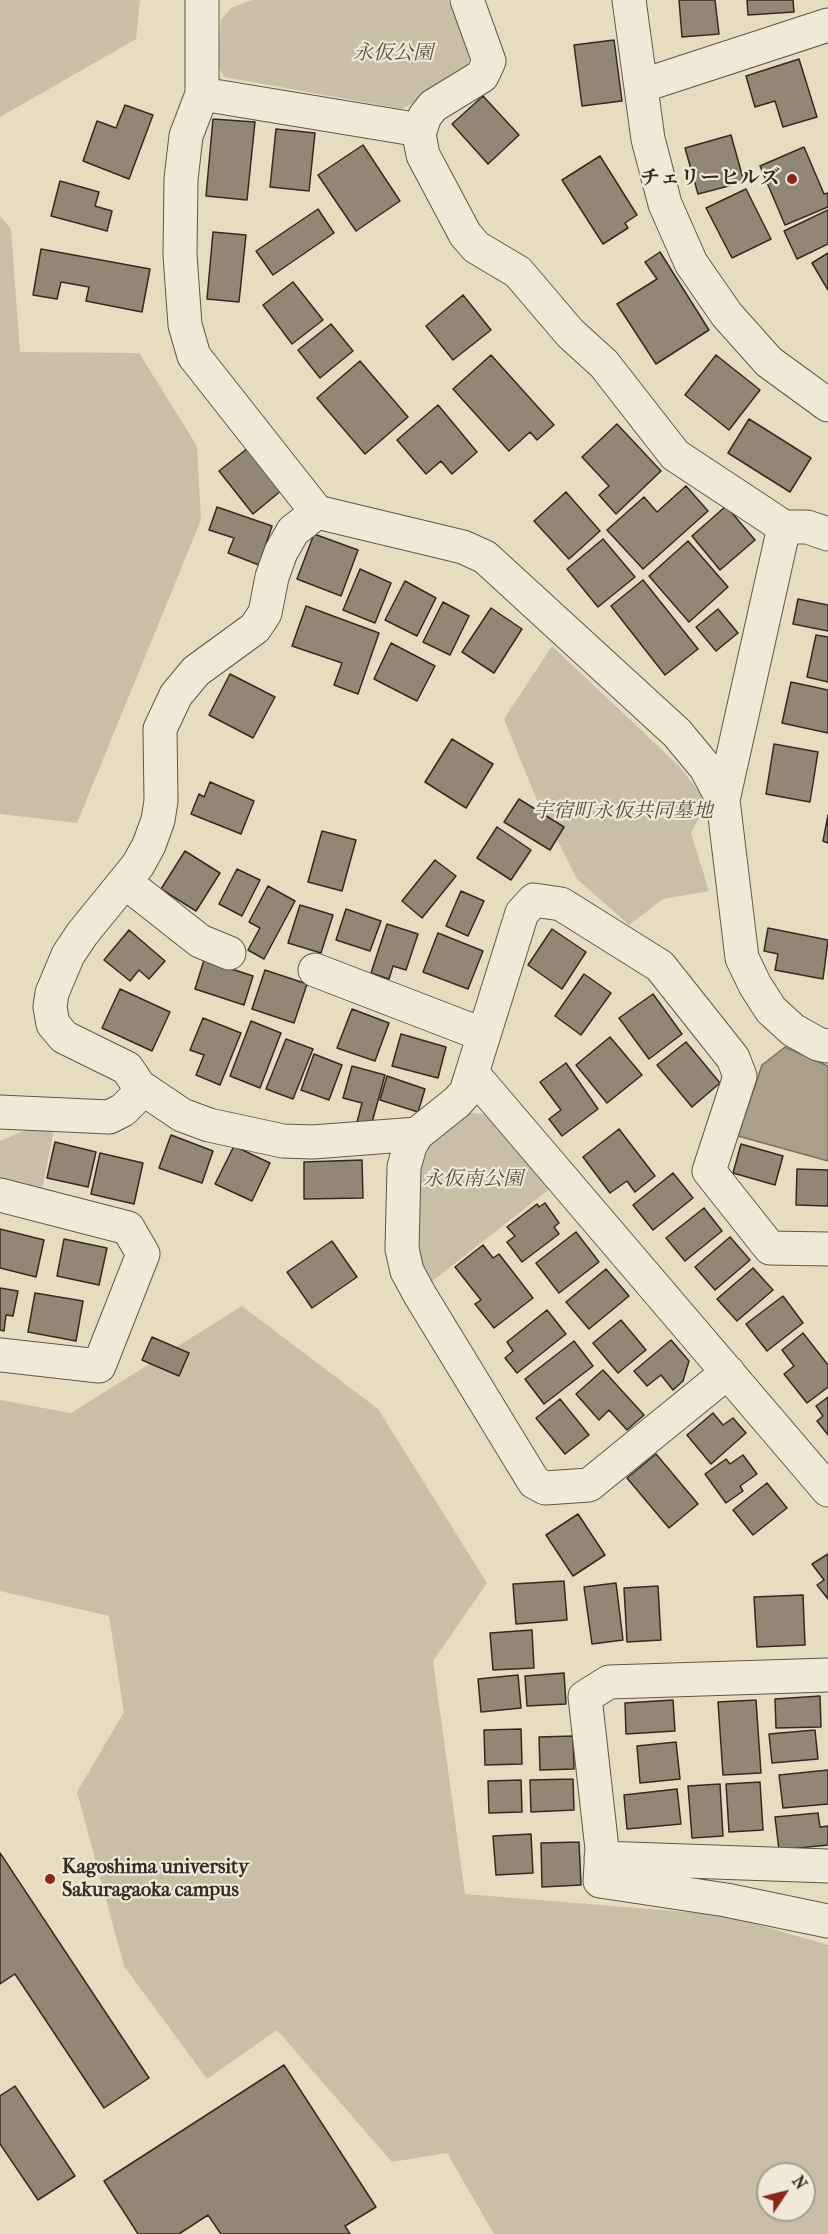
<!DOCTYPE html>
<meta charset="utf-8">
<style>
body{margin:0}
#map{position:relative;width:828px;height:2234px;overflow:hidden;background:#e6ddc1;font-family:"IM FELL French Canon",serif}
canvas{display:block}
.north{position:absolute;left:756px;top:2162px;width:60px;height:60px;box-sizing:border-box;background:#efe9d7;border:2px solid #a59d8e;border-radius:50%;rotate:55deg;font-size:16px;font-weight:700;line-height:24px;text-align:center;color:#362a20}
.north::after{content:'';display:block;margin:auto;width:21px;height:27px;background:#8f2418;clip-path:polygon(50% 0,100% 100%,50% 72%,0 100%)}
</style>
<div id="map">
<canvas width="828" height="2234"></canvas>
<div class="north">N</div>
</div>
<script>
const context = document.querySelector('canvas').getContext('2d');
context.lineJoin = 'round';
function fillPath(path, color) {
  context.fillStyle = color;
  context.fill(path, 'evenodd');
}
function shape(rows) {
  const path = new Path2D();
  for (const r of rows) {
    path.moveTo(r[0], r[1]);
    for (let i = 2; i < r.length; i += 2) path.lineTo(r[i], r[i + 1]);
  }
  return path;
}
function strokePath(path, color, width, dash) {
  context.strokeStyle = color;
  context.lineWidth = width;
  context.lineCap = dash ? 'butt' : 'round';
  context.setLineDash(dash || []);
  context.stroke(path);
}
function drawText(font, color, halo, rows, align = 'center') {
  context.font = font + ' "IM FELL French Canon","Noto Serif JP",serif';
  context.lineWidth = 4.5;
  context.setLineDash([]);
  context.textBaseline = 'middle';
  context.strokeStyle = halo;
  context.fillStyle = color;
  for (const [text, x, y, turn = 0] of rows) {
    context.save();
    context.translate(x, y);
    context.rotate((+turn || 0) * Math.PI / 180);
    context.textAlign = isNaN(turn) ? turn : align;
    if (halo) context.strokeText(text, 0, 0);
    context.fillText(text, 0, 0);
    context.restore();
  }
}
fillPath(shape([
 [0,0,140,0,136,39,0,117],
 [252,0,448,0,470,54,467,68,434,91,402,109,224,77,218,65,221,20,231,8],
 [0,216,11,229,20,352,139,353,197,446,201,520,77,823,0,814],
 [552,646,679,766,707,802,691,833,709,891,663,899,629,925,577,879,536,798,504,719],
 [463,1112,490,1115,552,1187,430,1283,418,1256,421,1159,427,1142],
 [35,1126,54,1129,41,1195,0,1186,0,1141],
 [242,1306,378,1409,487,1583,433,1661,465,1894,724,1915,828,1945,828,2234,494,2234,447,2153,392,2162,277,2030,207,2079,124,1966,77,1792,124,1712,109,1616,0,1591,0,1400,71,1413],
 [768,2174,804,2174,804,2210,768,2210]
]), '#c8bfa6');
const water = shape([
 [785,1047,828,1066,828,1161,738,1136,762,1065,785,1047]
]);
fillPath(water, '#aaa08a');
strokePath(water, '#7c7160', 1.5);
const building = shape([
 [679,0,715,0,719,34,682,37,679,0],
 [747,0,793,0,794,12,748,15,747,0],
 [614,40,622,101,582,106,574,45,614,40],
 [799,59,817,117,783,127,775,101,755,107,746,76,799,59],
 [483,96,519,135,488,164,452,124,483,96],
 [125,105,153,115,129,179,83,161,97,121,116,128,125,105],
 [213,119,255,122,247,200,206,196,213,119],
 [276,129,315,133,309,191,270,187,276,129],
 [731,135,744,182,698,194,685,148,731,135],
 [363,145,400,201,356,231,318,175,363,145],
 [804,147,824,194,828,193,828,207,785,225,760,166,804,147],
 [600,156,637,215,625,223,628,228,603,244,562,180,600,156],
 [60,181,99,192,95,206,112,211,107,231,51,216,60,181],
 [746,189,771,239,732,258,706,208,746,189],
 [318,209,334,233,273,275,256,251,318,209],
 [828,210,828,244,797,259,784,231,828,210],
 [213,232,246,235,239,302,207,299,213,232],
 [41,249,150,269,142,312,86,301,89,287,61,282,57,299,33,295,41,249],
 [660,252,709,330,656,364,617,304,657,279,645,262,660,252],
 [828,253,828,290,812,263,828,253],
 [293,282,323,320,292,344,263,305,293,282],
 [463,295,491,330,453,360,426,326,463,295],
 [331,324,353,351,320,378,298,350,331,324],
 [491,355,554,425,537,440,530,432,509,451,453,389,491,355],
 [716,355,760,390,729,430,685,395,716,355],
 [360,361,408,417,365,454,317,398,360,361],
 [438,405,477,452,452,474,441,461,426,474,397,440,438,405],
 [749,419,811,458,790,492,728,453,749,419],
 [617,424,661,471,616,514,599,495,609,486,582,457,617,424],
 [248,448,282,490,253,514,219,471,248,448],
 [686,486,708,511,643,569,607,530,644,497,657,512,686,486],
 [566,492,600,531,569,559,534,521,566,492],
 [726,506,755,540,720,570,692,536,726,506],
 [217,507,272,526,259,565,228,553,234,538,209,530,217,507],
 [314,534,358,550,341,596,297,579,314,534],
 [603,539,635,577,598,607,567,569,603,539],
 [688,541,728,587,689,622,649,576,688,541],
 [360,569,391,583,375,623,343,610,360,569],
 [643,580,698,649,665,675,611,606,643,580],
 [405,581,436,598,417,636,385,620,405,581],
 [798,599,828,605,828,631,793,624,798,599],
 [443,602,469,616,450,655,423,642,443,602],
 [306,606,379,633,358,694,334,685,342,663,292,646,306,606],
 [491,608,522,629,494,673,462,652,491,608],
 [718,609,738,633,716,651,696,627,718,609],
 [816,635,828,637,828,682,807,677,816,635],
 [391,643,435,666,417,701,374,679,391,643],
 [230,674,275,697,253,738,209,715,230,674],
 [791,682,828,690,828,733,782,723,791,682],
 [452,739,493,764,466,808,425,782,452,739],
 [774,744,818,752,810,802,766,794,774,744],
 [210,782,254,801,241,834,191,814,199,794,204,797,210,782],
 [519,799,564,827,550,850,504,822,519,799],
 [828,815,828,843,823,841,828,815],
 [497,827,531,850,511,880,477,858,497,827],
 [322,831,356,840,342,891,308,882,322,831],
 [185,851,220,873,196,911,161,889,185,851],
 [435,860,456,876,422,918,402,901,435,860],
 [237,869,260,880,242,916,219,904,237,869],
 [268,886,295,901,264,959,248,950,260,928,249,922,268,886],
 [461,891,484,901,468,936,446,926,461,891],
 [300,905,333,915,321,953,288,943,300,905],
 [346,909,381,921,370,951,336,940,346,909],
 [387,924,418,934,406,970,393,966,389,979,371,973,387,924],
 [768,928,828,940,823,979,775,970,778,954,764,951,768,928],
 [552,929,586,952,562,989,528,965,552,929],
 [129,930,165,961,149,979,139,970,130,981,104,960,129,930],
 [438,933,483,951,468,989,423,972,438,933],
 [204,960,253,976,244,1005,195,989,204,960],
 [265,970,307,984,294,1023,252,1009,265,970],
 [584,974,611,993,581,1035,555,1016,584,974],
 [120,989,170,1012,152,1051,102,1028,120,989],
 [653,994,682,1034,649,1059,619,1018,653,994],
 [352,1009,389,1023,375,1061,337,1048,352,1009],
 [203,1018,241,1033,220,1085,196,1075,204,1055,190,1050,203,1018],
 [251,1021,281,1033,260,1088,230,1076,251,1021],
 [401,1034,446,1047,438,1078,392,1066,401,1034],
 [610,1037,642,1075,607,1103,576,1065,610,1037],
 [286,1039,313,1049,293,1099,266,1089,286,1039],
 [686,1042,720,1083,692,1107,657,1065,686,1042],
 [314,1054,342,1065,329,1100,301,1090,314,1054],
 [566,1063,598,1109,562,1136,549,1119,561,1110,540,1082,566,1063],
 [352,1066,385,1075,371,1126,357,1122,362,1103,343,1098,352,1066],
 [387,1076,425,1089,418,1112,380,1100,387,1076],
 [619,1129,655,1176,635,1192,627,1181,610,1193,583,1157,619,1129],
 [171,1135,213,1151,202,1183,159,1168,171,1135],
 [55,1142,96,1152,88,1187,47,1178,55,1142],
 [741,1144,783,1156,775,1185,733,1173,741,1144],
 [234,1146,270,1163,252,1201,215,1184,234,1146],
 [100,1153,143,1163,134,1204,91,1194,100,1153],
 [362,1160,363,1198,304,1199,304,1162,362,1160],
 [797,1169,828,1170,828,1206,796,1205,797,1169],
 [673,1173,693,1198,653,1230,633,1205,673,1173],
 [545,1203,559,1223,554,1227,559,1234,522,1262,507,1242,515,1236,507,1227,537,1204,539,1207,545,1203],
 [704,1208,722,1231,685,1261,666,1238,704,1208],
 [0,1229,44,1240,36,1277,0,1268,0,1229],
 [576,1232,599,1262,559,1293,536,1263,576,1232],
 [730,1237,750,1260,715,1290,695,1267,730,1237],
 [64,1239,107,1248,99,1285,57,1276,64,1239],
 [332,1241,357,1277,312,1308,287,1272,332,1241],
 [483,1245,493,1258,499,1254,533,1298,494,1328,475,1304,481,1300,455,1267,483,1245],
 [753,1268,773,1290,737,1321,717,1299,753,1268],
 [606,1269,629,1296,589,1329,566,1302,606,1269],
 [0,1288,18,1291,13,1316,6,1315,4,1331,0,1330,0,1288],
 [35,1293,83,1301,76,1341,28,1332,35,1293],
 [783,1296,803,1323,767,1351,746,1324,783,1296],
 [547,1310,566,1334,517,1373,505,1358,513,1351,507,1342,547,1310],
 [621,1320,646,1350,618,1373,593,1343,621,1320],
 [803,1333,828,1365,828,1387,807,1403,784,1374,794,1366,782,1350,803,1333],
 [152,1337,189,1353,179,1376,142,1360,152,1337],
 [671,1340,689,1361,683,1381,673,1390,661,1375,647,1386,634,1371,671,1340],
 [574,1341,593,1366,544,1404,525,1379,574,1341],
 [603,1370,644,1415,627,1430,609,1410,599,1420,576,1394,603,1370],
 [828,1397,828,1435,817,1421,823,1416,816,1406,828,1397],
 [560,1399,589,1435,565,1454,536,1418,560,1399],
 [713,1413,723,1425,733,1418,746,1433,711,1464,687,1435,713,1413],
 [656,1454,698,1504,669,1528,627,1478,656,1454],
 [743,1455,757,1474,740,1486,743,1491,726,1503,705,1474,726,1459,730,1464,743,1455],
 [767,1483,787,1508,753,1535,733,1510,767,1483],
 [578,1514,605,1555,573,1576,546,1535,578,1514],
 [828,1554,828,1599,817,1585,824,1580,812,1564,828,1554],
 [564,1581,567,1620,516,1624,513,1584,564,1581],
 [616,1583,623,1640,592,1644,584,1587,616,1583],
 [658,1586,661,1640,627,1642,624,1588,658,1586],
 [803,1595,805,1645,757,1647,754,1597,803,1595],
 [532,1630,534,1668,493,1670,490,1633,532,1630],
 [564,1673,566,1704,527,1706,525,1676,564,1673],
 [518,1675,521,1708,481,1712,478,1679,518,1675],
 [820,1696,821,1727,776,1728,775,1699,820,1696],
 [673,1700,675,1731,626,1734,625,1703,673,1700],
 [756,1700,761,1773,723,1775,718,1702,756,1700],
 [521,1729,522,1764,485,1765,484,1730,521,1729],
 [815,1730,818,1759,772,1763,769,1734,815,1730],
 [573,1736,574,1769,540,1770,539,1737,573,1736],
 [676,1742,680,1779,640,1783,637,1746,676,1742],
 [828,1770,828,1804,783,1808,779,1775,828,1770],
 [573,1779,574,1810,531,1812,530,1780,573,1779],
 [521,1780,522,1812,489,1813,488,1781,521,1780],
 [760,1782,763,1830,729,1832,726,1784,760,1782],
 [720,1784,723,1836,692,1838,688,1786,720,1784],
 [677,1789,681,1824,627,1829,624,1795,677,1789],
 [818,1813,820,1827,828,1826,828,1845,779,1850,775,1817,818,1813],
 [531,1834,533,1873,496,1875,493,1836,531,1834],
 [579,1842,581,1885,542,1887,541,1843,579,1842],
 [0,1853,149,2078,104,2108,15,1974,0,1984,0,1853],
 [284,2065,376,2207,345,2226,350,2234,221,2234,208,2215,179,2234,138,2234,104,2181,284,2065],
 [15,2086,75,2176,38,2200,0,2144,0,2096,15,2086]
]);
fillPath(building, '#928774');
strokePath(building, '#362a20', 1.5);
const minor = shape([
 [202,0,202,94,186,136,181,179,180,255,185,325,194,356,317,512,463,547,485,557,677,733,706,768,723,800,742,958,755,985,771,1010,793,1030,818,1044,828,1046],
 [467,0,489,61,482,76,433,106,425,116,419,134,423,155,465,234,476,247,518,272,570,333,604,364,675,455,784,527,807,527,828,534],
 [629,0,648,139,665,204,691,263,727,315,769,362,828,405],
 [641,86,828,25],
 [202,94,420,130],
 [723,800,784,527],
 [125,882,200,941,229,953],
 [315,970,484,1035],
 [472,1073,828,1490],
 [139,1086,182,1115,209,1125,283,1141,313,1142,417,1134],
 [0,1112,109,1117,123,1110,135,1098,139,1086,127,1068,64,1037,53,1024,50,1007,52,993,68,955,82,934,138,865,149,845,158,820,161,801,160,729,176,695,196,671,255,628,265,613,272,577,281,552,293,531,317,512],
 [0,1195,128,1228,143,1254,99,1366,0,1355],
 [728,1372,589,1485,545,1488,534,1482,420,1295,407,1271,402,1249,404,1167,410,1146,417,1134,457,1102,466,1092,522,913,534,900,561,904,660,966,733,1058,740,1076,709,1171,770,1248,828,1249],
 [828,1675,609,1682,585,1697,602,1849,600,1881,726,1900,828,1921],
 [601,1858,828,1866]
]);
strokePath(minor, '#625748', 35);
strokePath(minor, '#efe9d7', 33);
for (const [x, y, r, color] of [
 [792,179,6,"#8f2418"],
 [50,1879,6,"#8f2418"]
]) {
  const dot = new Path2D();
  dot.arc(x, y, r, 0, 2 * Math.PI);
  context.fillStyle = color;
  context.fill(dot);
  strokePath(dot, '#efe9d7', 2);
}
drawText('italic 20px', '#5a4f42', '#efe9d7', [
 ["永仮公園",393,54],
 ["宇宿町永仮共同墓地",623,812],
 ["永仮南公園",473,1180]
]);
drawText('bold 20px', '#362a20', '#efe9d7', [
 ["チェリーヒルズ",780,179],
 ["Kagoshima university",62,1868,"left"],
 ["Sakuragaoka campus",62,1891,"left"]
], 'right');
</script>
